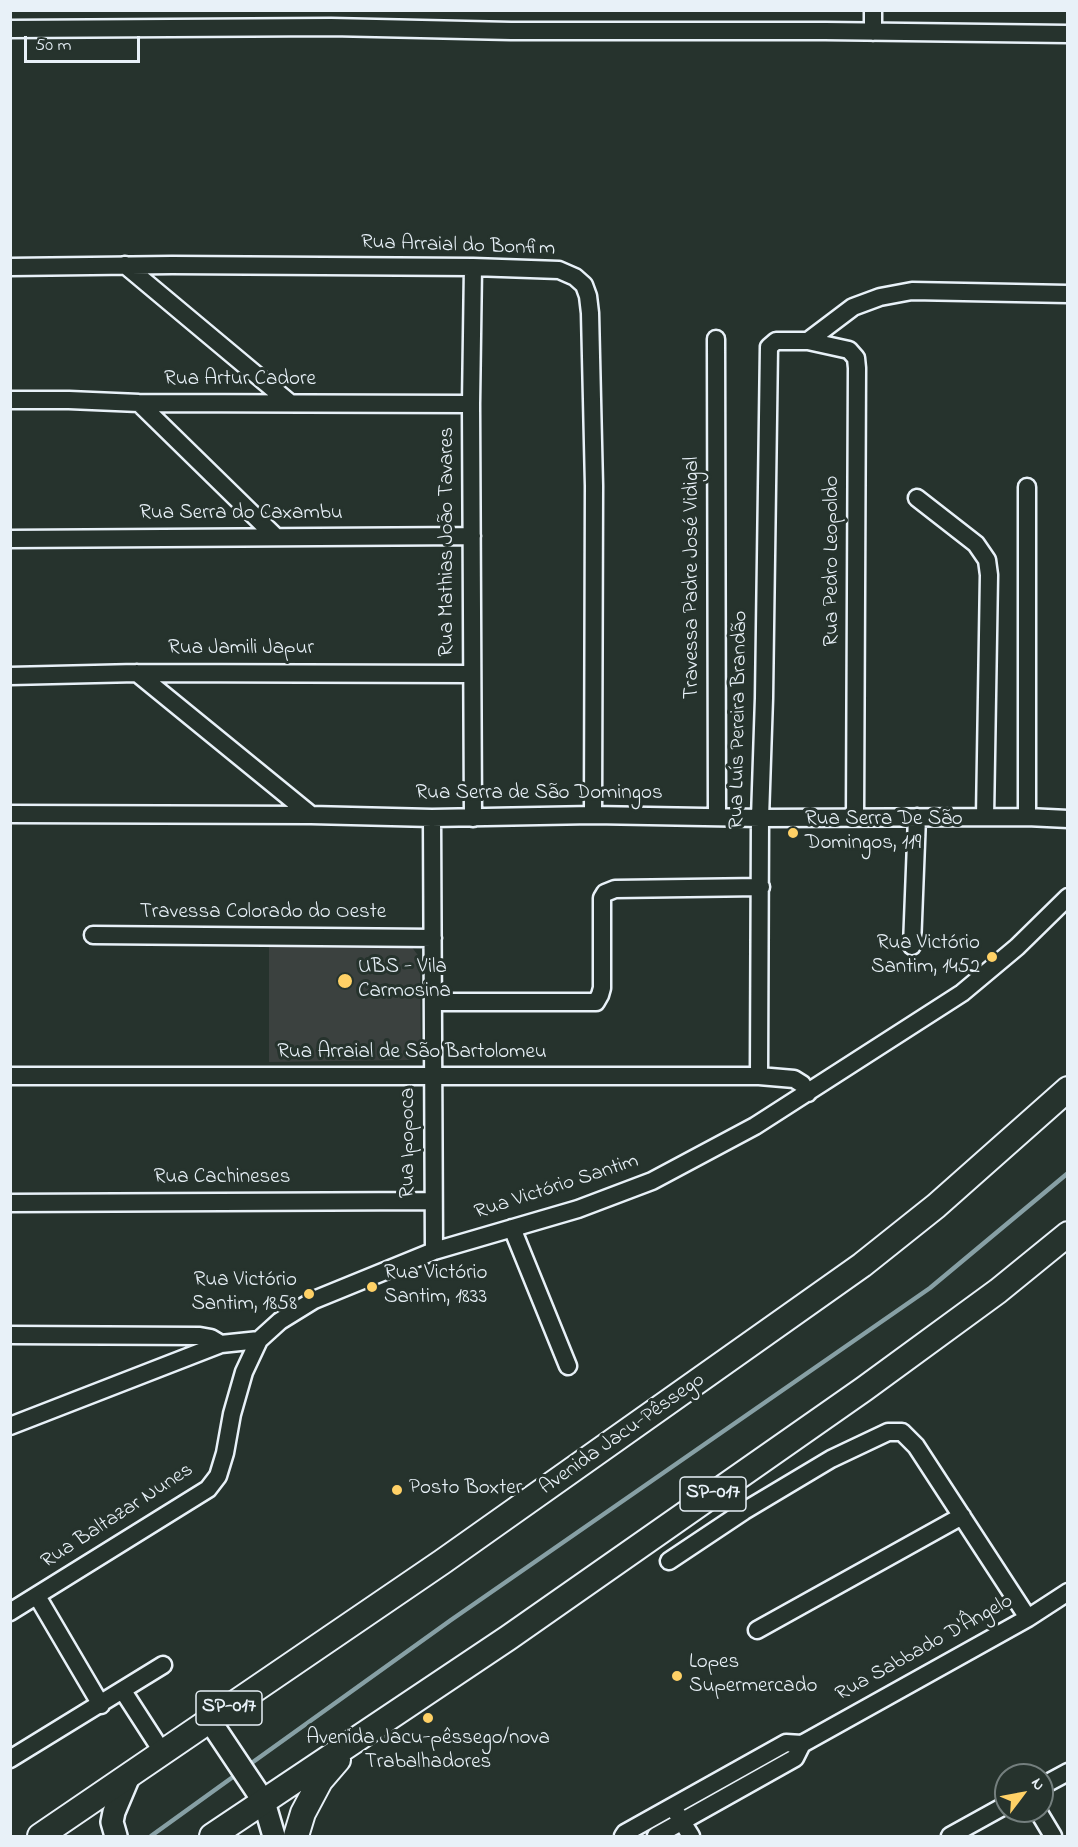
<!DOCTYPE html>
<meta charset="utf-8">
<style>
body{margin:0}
#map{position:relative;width:1078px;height:1847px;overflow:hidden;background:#26332d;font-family:"Indie Flower",sans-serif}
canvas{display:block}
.frame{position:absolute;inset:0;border:12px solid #e8f1f8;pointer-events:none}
.north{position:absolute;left:994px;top:1763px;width:60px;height:60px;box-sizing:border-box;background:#26332d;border:2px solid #747f7e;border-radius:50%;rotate:58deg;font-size:16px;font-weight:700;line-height:24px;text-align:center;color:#e8f1f8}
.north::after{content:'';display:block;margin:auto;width:21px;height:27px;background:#ffd166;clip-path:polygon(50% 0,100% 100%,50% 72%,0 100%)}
.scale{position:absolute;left:24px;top:36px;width:116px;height:27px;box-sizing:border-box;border:3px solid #e8f1f8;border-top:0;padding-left:8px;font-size:18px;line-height:21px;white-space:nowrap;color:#e8f1f8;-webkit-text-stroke:4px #26332d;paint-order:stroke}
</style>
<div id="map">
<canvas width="1078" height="1847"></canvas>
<div class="frame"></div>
<div class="north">N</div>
<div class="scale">50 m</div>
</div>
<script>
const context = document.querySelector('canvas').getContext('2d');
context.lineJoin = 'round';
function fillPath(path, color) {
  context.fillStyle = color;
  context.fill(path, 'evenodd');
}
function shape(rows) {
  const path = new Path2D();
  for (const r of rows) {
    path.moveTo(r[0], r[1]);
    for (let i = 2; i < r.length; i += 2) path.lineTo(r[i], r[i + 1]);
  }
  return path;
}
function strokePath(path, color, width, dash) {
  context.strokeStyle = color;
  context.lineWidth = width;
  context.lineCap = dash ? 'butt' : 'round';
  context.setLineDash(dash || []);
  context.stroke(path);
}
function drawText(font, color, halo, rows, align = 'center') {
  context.font = font + ' "Indie Flower",sans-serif';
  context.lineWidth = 6;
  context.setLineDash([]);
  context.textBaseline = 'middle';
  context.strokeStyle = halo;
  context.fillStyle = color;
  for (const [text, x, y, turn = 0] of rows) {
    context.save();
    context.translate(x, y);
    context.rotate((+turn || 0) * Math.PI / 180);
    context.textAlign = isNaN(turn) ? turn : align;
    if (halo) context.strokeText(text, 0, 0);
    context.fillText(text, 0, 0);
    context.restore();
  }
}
fillPath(shape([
 [269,945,411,946,420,958,421,1050,411,1060,269,1062]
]), '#3b413f');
strokePath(shape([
 [246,1767,451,1620,930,1288,1068,1173],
 [151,1836,237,1774]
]), '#87a0a5', 4.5);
const minor = shape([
 [873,10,873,32],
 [10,29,331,27,511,31,825,31,1068,34],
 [125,265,290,403],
 [10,267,172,265,473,267,559,270,575,277,584,285,588,296,590,313,594,486,593,815],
 [716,339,717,817],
 [808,341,849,350,856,358,857,368,855,817],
 [10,400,69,400,139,403,471,404],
 [139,403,276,537],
 [917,498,976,544,987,560,989,575,985,817],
 [10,539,472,536],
 [137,673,311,815],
 [10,676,137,673,471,674],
 [10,814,311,815,432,818,593,815,760,818,1027,817,1068,819],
 [1027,817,1027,487],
 [432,818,434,1251],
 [473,818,471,404,473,267],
 [93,935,433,938],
 [912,946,917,817],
 [434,1002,596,1002,600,995,602,988,602,898,605,893,615,889,761,887],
 [10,1076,759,1076,794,1079,802,1084,808,1093],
 [759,1076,760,818,764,698,769,347,776,341,808,341,853,307,880,297,912,291,1068,294],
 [10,1203,433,1201],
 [512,1228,568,1366],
 [10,1335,200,1336,211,1338,221,1344],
 [10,1426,221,1344,259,1340,280,1321,314,1300,434,1251,578,1209,652,1181,755,1126,962,993,1017,947,1068,897],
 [669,1561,744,1511,831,1459,888,1432,902,1432,916,1446,1028,1618],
 [37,1596,101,1705],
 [10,1612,208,1489,218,1476,225,1453,232,1414,244,1372,259,1340],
 [757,1630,962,1516],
 [123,1691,163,1753],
 [10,1759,163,1665],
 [1042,1786,1068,1772],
 [1038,1811,1053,1836],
 [676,1812,691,1836],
 [623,1836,625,1833,786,1743,802,1744,1028,1618,1068,1592],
 [656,1836,795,1758,802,1744],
 [950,1836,1006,1805]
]);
const major = shape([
 [210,1721,264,1802,274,1836],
 [116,1836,112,1822,114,1812,130,1774]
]);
const highway = shape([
 [40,1836,442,1562,862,1265,936,1206,1068,1089],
 [212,1836,508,1638,864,1389,998,1291,1068,1234],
 [296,1836,303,1813,320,1781,338,1760]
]);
strokePath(minor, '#e8f1f8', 21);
strokePath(major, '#e8f1f8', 26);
strokePath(highway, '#e8f1f8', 28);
strokePath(minor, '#26332d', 16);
strokePath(major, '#26332d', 21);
strokePath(highway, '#26332d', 24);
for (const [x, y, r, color] of [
 [793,833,6,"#ffd166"],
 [992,957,6,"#ffd166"],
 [345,981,8,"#ffd166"],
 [372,1287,6,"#ffd166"],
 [309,1294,6,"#ffd166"],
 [397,1490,6,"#ffd166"],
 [677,1676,6,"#ffd166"],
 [428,1718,6,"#ffd166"]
]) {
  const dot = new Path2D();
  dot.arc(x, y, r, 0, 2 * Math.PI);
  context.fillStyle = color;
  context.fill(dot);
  strokePath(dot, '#26332d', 2);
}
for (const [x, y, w] of [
 [713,1494,66],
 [229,1708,66]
]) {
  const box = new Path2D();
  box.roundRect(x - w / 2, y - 17, w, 34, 4.5);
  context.fillStyle = '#26332d';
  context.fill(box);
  strokePath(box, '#e8f1f8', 1.5);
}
drawText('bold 20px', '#e8f1f8', null, [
 ["SP-017",713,1494],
 ["SP-017",229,1708]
]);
drawText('21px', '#e8f1f8', '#26332d', [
 ["Rua Arraial do Bonfim",458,247,2],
 ["Rua Artur Cadore",240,381],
 ["Rua Serra do Caxambu",241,515],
 ["Rua Mathias João Tavares",449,542,-90],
 ["Rua Pedro Leopoldo",834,561,-90],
 ["Travessa Padre José Vidigal",694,578,-90],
 ["Rua Jamili Japur",241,650],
 ["Rua Luís Pereira Brandão",740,720,-89],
 ["Rua Serra de São Domingos",539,795],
 ["Travessa Colorado do Oeste",263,914],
 ["Rua Arraial de São Bartolomeu",412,1054],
 ["Rua Ipopoca",410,1143,-90],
 ["Rua Cachineses",222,1179],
 ["Rua Victório Santim",557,1188,-18],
 ["Avenida Jacu-Pêssego",623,1435,-35],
 ["Rua Baltazar Nunes",118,1517,-33],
 ["Rua Sabbado D'Ângelo",925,1649,-29]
]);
drawText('21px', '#e8f1f8', '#26332d', [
 ["Rua Serra De São",805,821],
 ["Domingos, 119",805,845],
 ["Rua Victório",980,945,"right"],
 ["Santim, 1452",980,969,"right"],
 ["UBS - Vila",358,969],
 ["Carmosina",358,993],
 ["Rua Victório",384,1275],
 ["Santim, 1833",384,1299],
 ["Rua Victório",297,1282,"right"],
 ["Santim, 1858",297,1306,"right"],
 ["Posto Boxter",409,1490],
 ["Lopes",689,1664],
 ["Supermercado",689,1688],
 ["Avenida Jacu-pêssego/nova",428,1740,"center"],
 ["Trabalhadores",428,1764,"center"]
], 'left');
</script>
